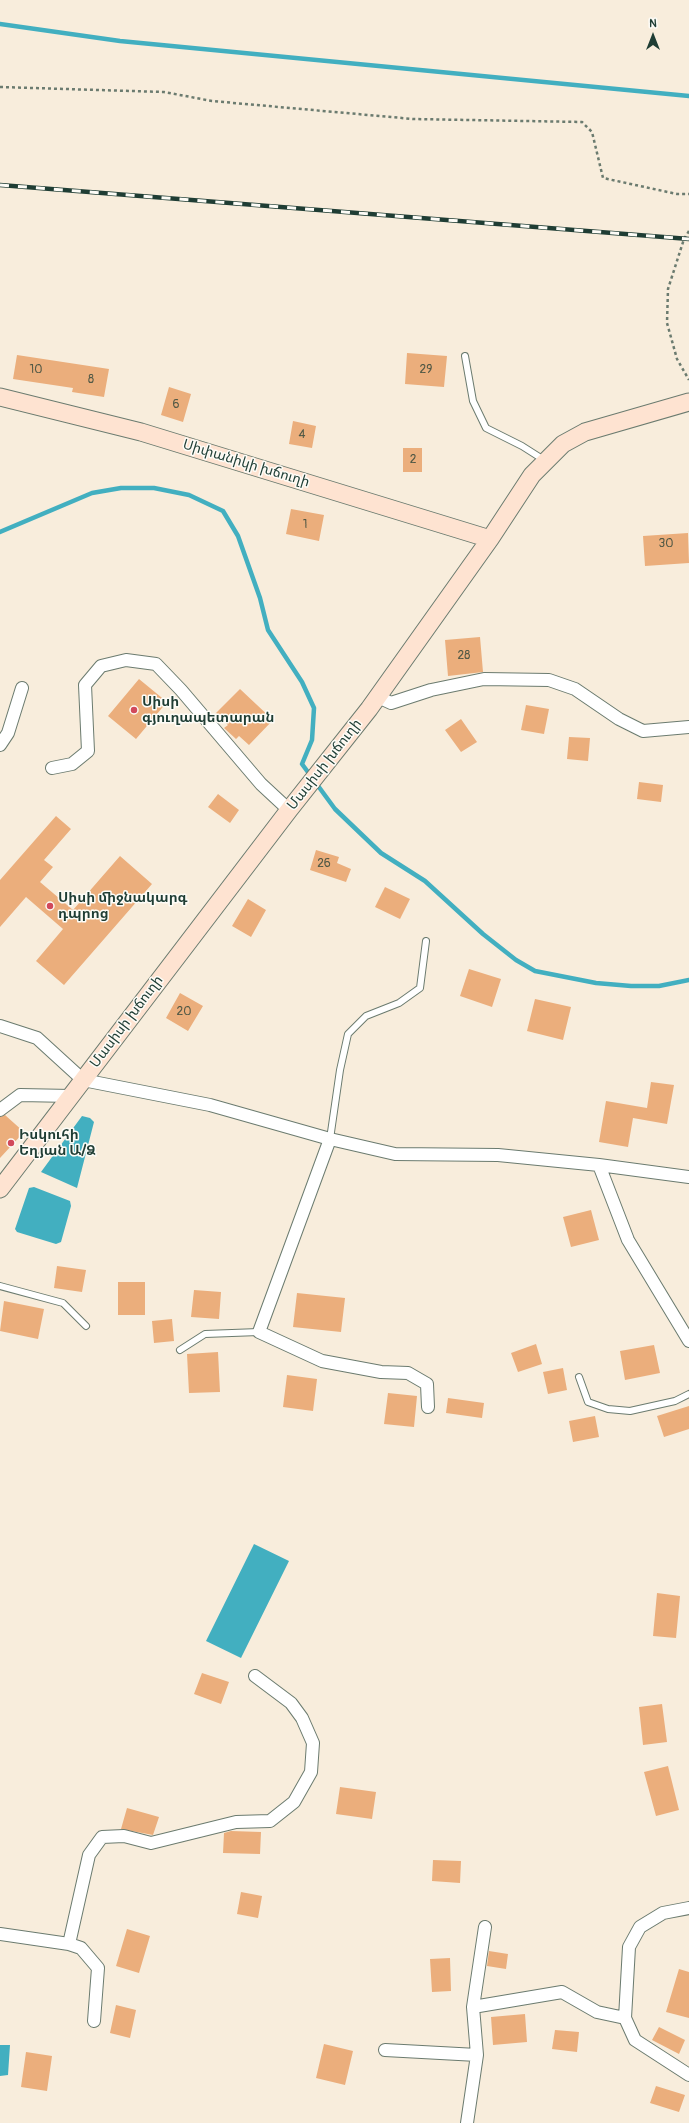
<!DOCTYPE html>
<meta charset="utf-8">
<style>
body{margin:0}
#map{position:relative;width:689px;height:2123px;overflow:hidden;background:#f8eddc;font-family:Pangolin,sans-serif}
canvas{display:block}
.north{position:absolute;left:633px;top:16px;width:40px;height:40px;-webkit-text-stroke:3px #fdfcf7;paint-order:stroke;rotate:0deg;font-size:11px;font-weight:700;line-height:16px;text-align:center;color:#1f3d34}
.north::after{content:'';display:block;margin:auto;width:14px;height:18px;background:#1f3d34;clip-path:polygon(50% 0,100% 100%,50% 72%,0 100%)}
</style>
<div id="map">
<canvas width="689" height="2123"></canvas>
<div class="north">N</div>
</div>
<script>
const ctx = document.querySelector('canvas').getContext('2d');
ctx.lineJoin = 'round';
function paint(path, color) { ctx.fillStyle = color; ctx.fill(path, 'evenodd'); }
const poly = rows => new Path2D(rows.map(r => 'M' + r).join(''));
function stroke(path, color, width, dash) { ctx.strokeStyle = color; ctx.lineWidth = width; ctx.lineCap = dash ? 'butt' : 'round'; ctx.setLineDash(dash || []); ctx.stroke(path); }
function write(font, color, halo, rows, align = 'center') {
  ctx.font = font + ' Pangolin,"Noto Sans Armenian",sans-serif'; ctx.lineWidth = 3; ctx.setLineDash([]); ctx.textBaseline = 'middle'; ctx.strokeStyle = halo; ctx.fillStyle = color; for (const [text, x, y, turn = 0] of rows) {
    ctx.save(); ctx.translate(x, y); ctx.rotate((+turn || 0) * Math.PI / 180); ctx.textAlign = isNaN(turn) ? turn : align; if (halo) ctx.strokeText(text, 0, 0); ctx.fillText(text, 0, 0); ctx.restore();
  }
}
paint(poly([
 [82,1116,90,1118,94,1122,77,1188,41,1172],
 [34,1187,70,1201,71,1206,61,1242,56,1244,17,1232,15,1229,29,1188],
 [254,1544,289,1561,241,1658,206,1641],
 [0,2045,10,2045,8,2075,0,2076]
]), '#42afc0');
stroke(poly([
 [0,24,120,41,689,96],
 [0,532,92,493,121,488,154,488,189,495,223,511,238,536,260,598,268,630,302,682,314,708,312,740,302,764,335,809,381,853,425,881,483,934,516,960,535,971,596,983,631,986,659,986,689,980]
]), '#42afc0', 4.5);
paint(poly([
 [407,353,447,356,444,387,405,384],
 [17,355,109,369,104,397,72,392,73,388,13,379],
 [169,387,191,394,183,422,161,415],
 [293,421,316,426,312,448,289,444],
 [403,448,422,448,422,472,403,472],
 [291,509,324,515,319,541,286,534],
 [688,533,689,563,645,566,643,536],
 [480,637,483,672,448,676,445,640],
 [139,679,167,702,136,739,108,716],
 [240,689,273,720,249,745,239,736,236,739,224,728,228,725,216,713],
 [526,705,549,709,544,734,521,730],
 [461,719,477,742,461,752,445,730],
 [569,737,590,738,588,761,567,759],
 [639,782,663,785,661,802,637,799],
 [218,794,239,810,230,823,208,807],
 [56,816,71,829,44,860,53,867,40,882,73,910,120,856,152,884,64,985,36,961,63,929,26,897,0,927,0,880],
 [316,850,339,857,337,863,351,869,346,882,310,870],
 [385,887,410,899,400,919,375,907],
 [248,899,266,910,251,937,232,926],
 [469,969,501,979,492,1007,460,996],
 [180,993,203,1006,188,1031,166,1018],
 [535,999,571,1007,563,1040,527,1031],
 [651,1082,674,1085,667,1124,633,1118,628,1147,599,1142,606,1101,647,1108],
 [5,1115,24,1132,0,1158,0,1117],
 [591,1210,599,1240,571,1247,563,1217],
 [57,1266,86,1270,82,1292,54,1288],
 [118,1282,145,1282,145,1315,118,1315],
 [194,1290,221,1292,219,1319,191,1317],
 [297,1293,345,1298,341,1332,293,1327],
 [4,1301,44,1309,38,1339,0,1331],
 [172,1319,174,1341,154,1343,152,1321],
 [536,1344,542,1364,518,1372,511,1353],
 [654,1345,660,1373,625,1380,620,1351],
 [218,1352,220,1392,189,1393,187,1354],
 [563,1368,567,1390,548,1394,543,1372],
 [287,1375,317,1379,313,1411,283,1407],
 [388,1393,417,1396,414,1427,384,1424],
 [448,1398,484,1403,482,1418,446,1413],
 [689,1406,689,1429,664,1437,657,1416],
 [595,1416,599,1437,573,1442,569,1421],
 [657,1593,680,1596,676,1638,653,1636],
 [202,1673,229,1682,221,1704,194,1694],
 [662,1704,667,1742,643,1745,639,1707],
 [668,1766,679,1810,656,1816,644,1772],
 [340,1787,376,1792,372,1819,336,1814],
 [127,1808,159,1817,153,1835,121,1829],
 [231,1831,261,1832,260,1854,223,1853,224,1833],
 [433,1860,461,1861,460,1883,432,1881],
 [241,1892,262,1896,258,1918,237,1914],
 [127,1929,150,1936,139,1973,116,1966],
 [489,1951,508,1954,506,1969,487,1966],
 [450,1958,451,1991,432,1992,430,1959],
 [679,1969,689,1972,689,2018,666,2012],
 [116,2005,136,2010,130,2038,110,2033],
 [525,2014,527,2042,493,2045,491,2017],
 [659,2027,685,2040,679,2054,652,2040],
 [555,2030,579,2032,577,2052,552,2049],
 [324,2044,353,2051,345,2085,316,2078],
 [26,2052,52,2056,47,2091,21,2087],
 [656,2086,685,2095,679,2112,650,2103]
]), '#ebae7c');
const lane = poly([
 [465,356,473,401,486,428,522,446,544,460],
 [330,1139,340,1070,348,1034,366,1016,399,1003,420,988,426,941],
 [0,1286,63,1303,86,1326],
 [180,1350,205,1334,259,1332],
 [579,1377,588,1402,608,1409,630,1411,675,1401,689,1394]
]);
const street = poly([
 [378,697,391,703,431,690,484,679,549,680,575,689,619,719,643,731,689,727],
 [0,745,8,733,22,688],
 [52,768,72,764,88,751,85,685,101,666,126,660,156,664,181,690,261,784,289,810],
 [0,1026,37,1038,83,1080,210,1105,330,1139,395,1154,498,1155,599,1165,689,1177],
 [0,1110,20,1095,71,1096],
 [330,1139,259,1332,322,1361,381,1372,408,1373,427,1384,428,1407],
 [599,1165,628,1240,689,1341],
 [689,1908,663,1913,640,1927,629,1947,625,2018,635,2040,689,2075],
 [0,1934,69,1944,81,1948,98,1968,94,2021],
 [69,1944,89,1855,102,1837,124,1836,151,1843,236,1822,270,1821,294,1802,311,1772,313,1743,302,1718,291,1703,255,1676],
 [473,2007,562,1992,597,2012,625,2018],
 [385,2050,477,2055],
 [467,2123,477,2055,473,2007,485,1927]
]);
const secondary = poly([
 [0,397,141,432,490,539],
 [0,1189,289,810,369,709,490,539,532,475,563,444,585,432,689,402]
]);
stroke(lane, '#6b7b6f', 8);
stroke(street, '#6b7b6f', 14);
stroke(secondary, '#6b7b6f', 19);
stroke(poly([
 [0,87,164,92,212,101,413,119,582,122,592,132,603,178,677,194,689,194],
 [689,231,684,239,668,289,667,323,677,359,689,380]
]), '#6b7b6f', 2.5, [3, 3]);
stroke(lane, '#fff', 6);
stroke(street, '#fff', 12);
stroke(secondary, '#fee3d1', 17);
const rail = poly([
 [0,185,689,239]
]);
stroke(rail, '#1f3d34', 4.5);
stroke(rail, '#fdfcf7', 3, [9]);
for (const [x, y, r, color] of [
 [134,710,4,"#d1495b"],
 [50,906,4,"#d1495b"],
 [11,1143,4,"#d1495b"]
]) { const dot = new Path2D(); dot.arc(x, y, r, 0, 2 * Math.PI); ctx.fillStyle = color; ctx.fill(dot); stroke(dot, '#fdfcf7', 1.5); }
write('12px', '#525946', null, [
 ["10",36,370],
 ["29",426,370],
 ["8",91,380],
 ["6",176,405],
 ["4",302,435],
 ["2",413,460],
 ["1",305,525],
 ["30",666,544],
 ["28",464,656],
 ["26",324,864],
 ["20",184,1012]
]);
write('14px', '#1f3d34', '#fdfcf7', [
 ["Սիփանիկի խճուղի",246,464,17],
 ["Մասիսի խճուղի",325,765,-52],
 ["Մասիսի խճուղի",127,1022,-53]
]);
write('bold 14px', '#1f3d34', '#fdfcf7', [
 ["Սիսի",142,702],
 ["գյուղապետարան",142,718],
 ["Սիսի միջնակարգ",58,898],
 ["դպրոց",58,914],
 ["Իսկուհի",19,1135],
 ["Եղյան Ա/Ձ",19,1151]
], 'left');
</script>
